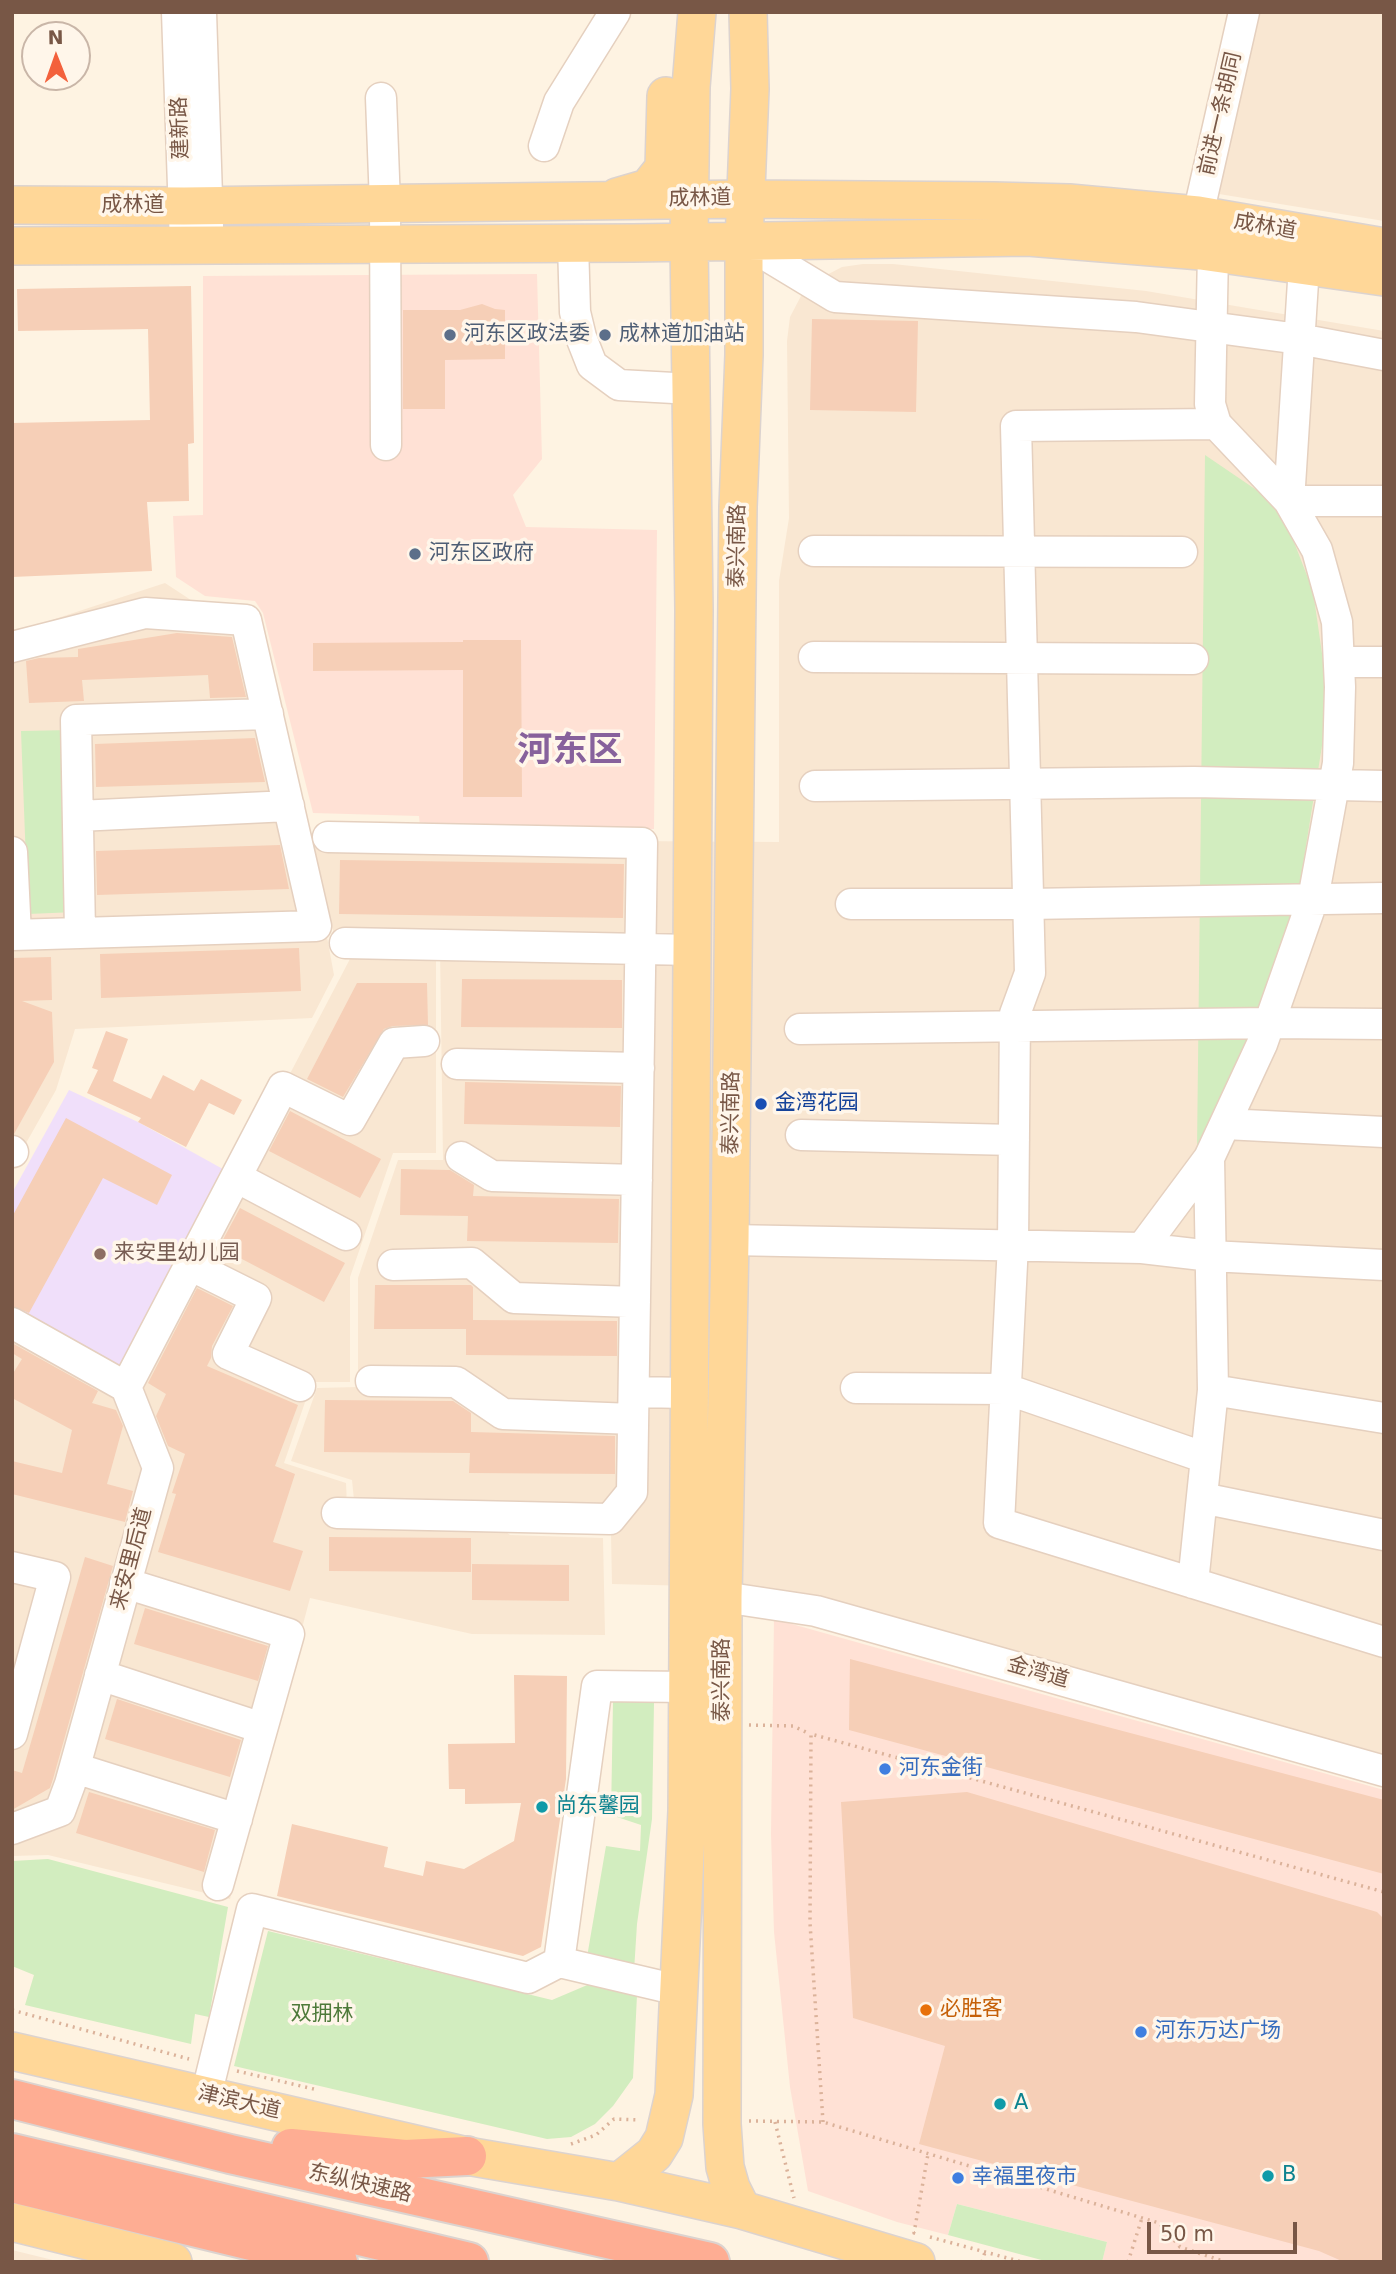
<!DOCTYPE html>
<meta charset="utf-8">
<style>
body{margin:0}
#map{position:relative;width:1396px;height:2274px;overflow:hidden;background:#fef3e2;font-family:"DejaVu Sans",sans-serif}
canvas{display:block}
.frame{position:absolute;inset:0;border:14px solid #785746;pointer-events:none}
.north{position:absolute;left:21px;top:21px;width:70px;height:70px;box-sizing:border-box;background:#fff6ea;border:2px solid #c9b6a8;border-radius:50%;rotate:359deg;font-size:19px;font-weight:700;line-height:28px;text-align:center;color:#785746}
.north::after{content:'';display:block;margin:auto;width:24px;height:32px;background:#f3613c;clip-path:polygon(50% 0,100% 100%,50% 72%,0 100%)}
.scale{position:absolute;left:1147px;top:2222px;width:150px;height:32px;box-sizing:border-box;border:4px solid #785746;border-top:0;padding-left:9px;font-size:21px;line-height:24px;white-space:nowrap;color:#785746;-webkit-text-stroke:5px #fff6ea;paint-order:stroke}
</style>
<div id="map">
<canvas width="1396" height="2274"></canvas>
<div class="frame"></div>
<div class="north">N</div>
<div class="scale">50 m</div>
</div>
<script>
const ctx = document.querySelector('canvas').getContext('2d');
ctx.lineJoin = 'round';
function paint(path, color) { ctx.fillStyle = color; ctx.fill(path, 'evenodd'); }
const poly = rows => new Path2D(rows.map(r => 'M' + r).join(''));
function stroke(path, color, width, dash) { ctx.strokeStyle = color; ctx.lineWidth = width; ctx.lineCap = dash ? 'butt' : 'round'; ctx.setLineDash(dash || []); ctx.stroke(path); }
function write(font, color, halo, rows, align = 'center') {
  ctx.font = font + ' "DejaVu Sans","Noto Sans SC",sans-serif'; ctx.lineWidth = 7; ctx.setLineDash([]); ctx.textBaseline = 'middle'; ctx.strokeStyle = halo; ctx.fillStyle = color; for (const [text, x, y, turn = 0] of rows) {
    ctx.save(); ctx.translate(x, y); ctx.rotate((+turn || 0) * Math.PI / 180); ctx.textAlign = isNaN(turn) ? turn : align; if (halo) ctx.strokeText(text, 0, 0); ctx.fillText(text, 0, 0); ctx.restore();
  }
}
paint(poly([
 [1253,12,1384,12,1384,221,1219,194],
 [863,264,893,264,1146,291,1384,331,1384,1754,774,1588,612,1584,611,1534,354,1500,352,1480,291,1461,317,1388,358,1387,358,1278,398,1160,443,1160,440,948,338,950,310,839,779,842,779,581,789,518,787,341,790,317,801,296,819,279,842,267],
 [165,583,200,606,254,614,327,937,334,975,312,1018,75,1029,56,1090,12,1168,12,633],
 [436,955,436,1153,393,1153,350,1277,350,1382,312,1382,284,1463,346,1483,347,1506,478,1510,510,1535,603,1538,605,1635,472,1634,310,1598,230,1899,48,1855,12,1856,12,1333,122,1395,351,957],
 [12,2250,61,2262,12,2262]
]), '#f9e7d2');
paint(poly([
 [537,274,542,459,513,495,526,527,657,530,654,829,420,827,419,816,313,813,263,613,255,601,205,596,176,577,173,516,203,515,203,276],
 [774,1619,1384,1790,1384,2262,1102,2262,1107,2242,957,2204,948,2235,897,2222,808,2191,790,2087,774,1932,771,1834]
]), '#ffe1d5');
paint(poly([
 [69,1090,138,1122,230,1173,125,1376,12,1315,12,1193]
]), '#f0dffa');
paint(poly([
 [1205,455,1280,506,1313,591,1329,702,1298,896,1230,1091,1197,1148],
 [71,730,76,912,28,914,21,731],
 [613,1701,654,1703,652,1819,637,1924,634,1971,587,1957,606,1846,640,1851,641,1825,611,1815],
 [48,1859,228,1907,209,2017,195,2014,191,2044,25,2005,34,1975,12,1966,12,1861],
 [268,1931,552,2000,592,1983,637,1995,633,2078,613,2106,595,2124,571,2137,547,2139,234,2066],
 [957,2204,1107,2242,1102,2262,1049,2262,948,2235]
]), '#d2edbf');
paint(poly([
 [191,286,194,443,188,444,189,501,147,502,152,571,12,577,12,423,150,420,148,329,18,331,17,289],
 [482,304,495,309,505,310,505,359,445,360,445,409,403,409,403,310,460,310],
 [812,319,918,321,916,412,810,410],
 [177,633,232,637,246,697,210,698,208,675,82,680,84,701,29,703,26,661,39,658,78,657,78,649],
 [463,640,521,640,522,797,463,797,463,670,313,671,313,643,463,642],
 [255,738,265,782,96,787,95,744],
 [280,845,289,889,97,895,96,851],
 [340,860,624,864,623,918,339,914],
 [299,948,301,991,101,998,100,954],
 [51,957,52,1000,22,1001,52,1012,54,1062,14,1134,12,1134,12,958],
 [462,979,622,980,622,1028,461,1027],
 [357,983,427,983,428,1025,393,1026,384,1029,343,1097,307,1079],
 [106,1031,128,1039,113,1081,151,1099,163,1075,194,1091,201,1079,242,1100,234,1115,209,1103,186,1147,138,1122,141,1118,87,1093,98,1070,92,1068],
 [465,1082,621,1086,620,1127,464,1124],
 [290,1111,381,1159,360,1198,269,1151],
 [66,1118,172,1175,157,1205,103,1178,29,1313,12,1306,12,1217],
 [401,1169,450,1170,474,1185,473,1196,619,1199,618,1243,467,1241,468,1216,400,1215],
 [240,1208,345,1263,324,1302,219,1247],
 [375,1285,471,1285,473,1287,473,1320,617,1321,617,1356,466,1355,466,1329,374,1329],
 [197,1288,233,1306,212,1346,211,1358,207,1366,298,1405,275,1466,295,1474,273,1542,303,1551,290,1591,158,1552,176,1494,172,1493,185,1454,168,1446,156,1416,166,1394,148,1383],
 [12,1343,98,1391,92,1403,116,1410,123,1426,107,1484,133,1491,125,1522,12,1494,12,1461,62,1473,72,1430,12,1398,12,1375,22,1359,12,1353],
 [325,1400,453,1401,471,1413,471,1432,615,1436,615,1474,469,1473,470,1453,324,1452],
 [329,1537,471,1538,471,1572,329,1571],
 [85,1557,113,1566,53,1779,50,1788,12,1810,12,1770,22,1773],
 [472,1564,569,1565,569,1601,472,1600],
 [145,1608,268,1646,258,1681,134,1644],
 [850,1659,1384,1800,1384,1874,849,1730],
 [514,1675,567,1676,566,1779,541,1947,523,1956,277,1896,292,1824,388,1847,384,1867,423,1876,426,1861,464,1869,514,1841,521,1803,465,1804,465,1789,449,1789,448,1744,515,1743],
 [117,1699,241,1740,230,1777,105,1739],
 [89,1792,215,1830,204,1872,76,1833],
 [967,1792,1377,1912,1384,1919,1384,2262,1344,2262,1319,2251,919,2144,945,2046,853,2018,841,1802]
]), '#f6cfb7');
const minor = poly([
 [177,12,185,245],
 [201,12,208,227],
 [381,98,385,204,386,445],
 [544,146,559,102,615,12],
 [1198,215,1244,12],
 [744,242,835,297,1136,317,1299,339,1384,355],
 [573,243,575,312,581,337,592,365,619,385,692,389],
 [1304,266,1289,501,1384,501],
 [1216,424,1016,426,1030,973,1015,1014,1013,1244,999,1523,1384,1642],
 [814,551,1182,552],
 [12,647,145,613,246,620,316,926,12,935],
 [814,657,1193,659],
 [1339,662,1384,662],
 [815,786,1194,782,1384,786],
 [78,816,289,806],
 [328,837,642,843,632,1492,610,1519,337,1513],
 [12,852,16,935],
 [851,904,1028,904,1384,898],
 [80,932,76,720,268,714],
 [345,943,693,950],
 [800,1029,1270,1023,1384,1024],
 [457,1064,639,1068],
 [1225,1124,1384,1132],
 [801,1135,1014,1140],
 [12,1151,13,1152],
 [461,1157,492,1176,637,1180],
 [236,1177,346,1235],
 [730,1240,1142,1248,1209,1158,1262,1044,1313,899,1338,763,1340,687,1337,622,1317,550,1289,501,1216,424,1210,404,1213,252],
 [1142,1248,1211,1256,1384,1265],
 [190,1265,256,1298,228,1354,300,1386],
 [393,1265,472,1263,514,1298,635,1302],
 [12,1323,126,1387,158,1468,70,1784,60,1811,12,1829],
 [371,1381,456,1382,503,1414,633,1419],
 [126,1387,283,1087,350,1120,394,1043,424,1041],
 [856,1388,1006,1389,1206,1458],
 [1213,1390,1384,1418],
 [634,1392,688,1393],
 [1202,1498,1384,1535],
 [12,1567,55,1577,12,1734],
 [125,1583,289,1634,218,1885],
 [1193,1583,1213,1390,1209,1158],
 [702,1596,723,1597,816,1611,1384,1771],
 [100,1675,262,1728],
 [75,1768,237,1819],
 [559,1962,678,1990],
 [206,2096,252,1909,528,1978,559,1962,597,1686,688,1687]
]);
const major = poly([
 [617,197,648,188,664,168,666,96],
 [12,205,184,206,746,199,994,201,1069,203,1198,215,1384,247],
 [12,246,633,243,1028,237,1201,251,1384,277],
 [12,2051,467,2156,619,2182,742,2210,916,2262],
 [619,2182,654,2154,664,2138,674,2095,687,1811,694,610,689,241,691,87,697,12],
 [742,2210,731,2188,725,2167,722,2124,723,1597,730,1240,738,507,744,355,744,242,750,89,748,12],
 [12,2222,173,2262]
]);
const highway = poly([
 [12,2099,230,2154,710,2262],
 [291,2148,405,2159,467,2156],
 [12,2153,469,2262],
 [12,2183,338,2262]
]);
stroke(minor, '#e5d0bf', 33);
stroke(major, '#dcd3cf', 40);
stroke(highway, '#dcd3cf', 42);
stroke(poly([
 [749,1725,793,1726,810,1734],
 [12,2010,189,2059],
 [237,2071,318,2090],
 [749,2121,823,2122,1159,2223,1180,2247,1226,2262],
 [775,2122,794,2198],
 [823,2122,810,1923,811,1734,1384,1892],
 [571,2144,596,2135,614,2119,639,2120],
 [915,2233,914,2233,928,2154],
 [930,2237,1022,2262],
 [982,2262,985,2252],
 [1128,2262,1142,2218]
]), '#dbb29a', 3.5, [2, 5]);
stroke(minor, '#fff', 30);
stroke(major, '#ffd798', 37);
stroke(highway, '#fead93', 38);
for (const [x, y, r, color] of [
 [450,335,7,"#5c6f8a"],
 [605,335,7,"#5c6f8a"],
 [415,554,7,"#5c6f8a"],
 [761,1104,7,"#1a4fb4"],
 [100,1254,7,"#8d6e63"],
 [885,1769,7,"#3f7fe0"],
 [542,1807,7,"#0f9aa8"],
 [926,2010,7,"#e8710a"],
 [1141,2032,7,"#3f7fe0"],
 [1000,2104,7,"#0f9aa8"],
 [1268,2176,7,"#0f9aa8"],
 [958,2178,7,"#3f7fe0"]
]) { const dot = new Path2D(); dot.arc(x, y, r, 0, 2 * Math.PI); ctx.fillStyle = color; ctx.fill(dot); stroke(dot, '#fff6ea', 2.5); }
write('21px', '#785746', '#fff6ea', [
 ["前进一条胡同",1221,114,-77],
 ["建新路",181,128,-92],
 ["成林道",700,199,-1],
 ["成林道",133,206],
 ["成林道",1265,227,10],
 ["泰兴南路",738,546,-89],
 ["泰兴南路",732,1113,-89],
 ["来安里后道",132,1559,-75],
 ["金湾道",1038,1673,16],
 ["泰兴南路",723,1680,-90],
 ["津滨大道",239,2103,13],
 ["东纵快速路",360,2184,13]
]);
write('21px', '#4e5e75', '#fff6ea', [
 ["河东区政法委",464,335],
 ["成林道加油站",619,335],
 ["河东区政府",429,554]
], 'left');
write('21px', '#164399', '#fff6ea', [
 ["金湾花园",775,1104]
], 'left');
write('21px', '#785e54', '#fff6ea', [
 ["来安里幼儿园",114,1254]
], 'left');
write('21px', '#366cbe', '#fff6ea', [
 ["河东金街",899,1769],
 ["河东万达广场",1155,2032],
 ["幸福里夜市",972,2178]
], 'left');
write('21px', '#0d838f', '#fff6ea', [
 ["尚东馨园",556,1807],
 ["A",1014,2104],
 ["B",1282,2176]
], 'left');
write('21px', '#c56008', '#fff6ea', [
 ["必胜客",940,2010]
], 'left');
write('21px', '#4e7a3a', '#fff6ea', [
 ["双拥林",322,2015]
]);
write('bold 35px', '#87619c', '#fff6ea', [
 ["河东区",570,752]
]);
</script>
